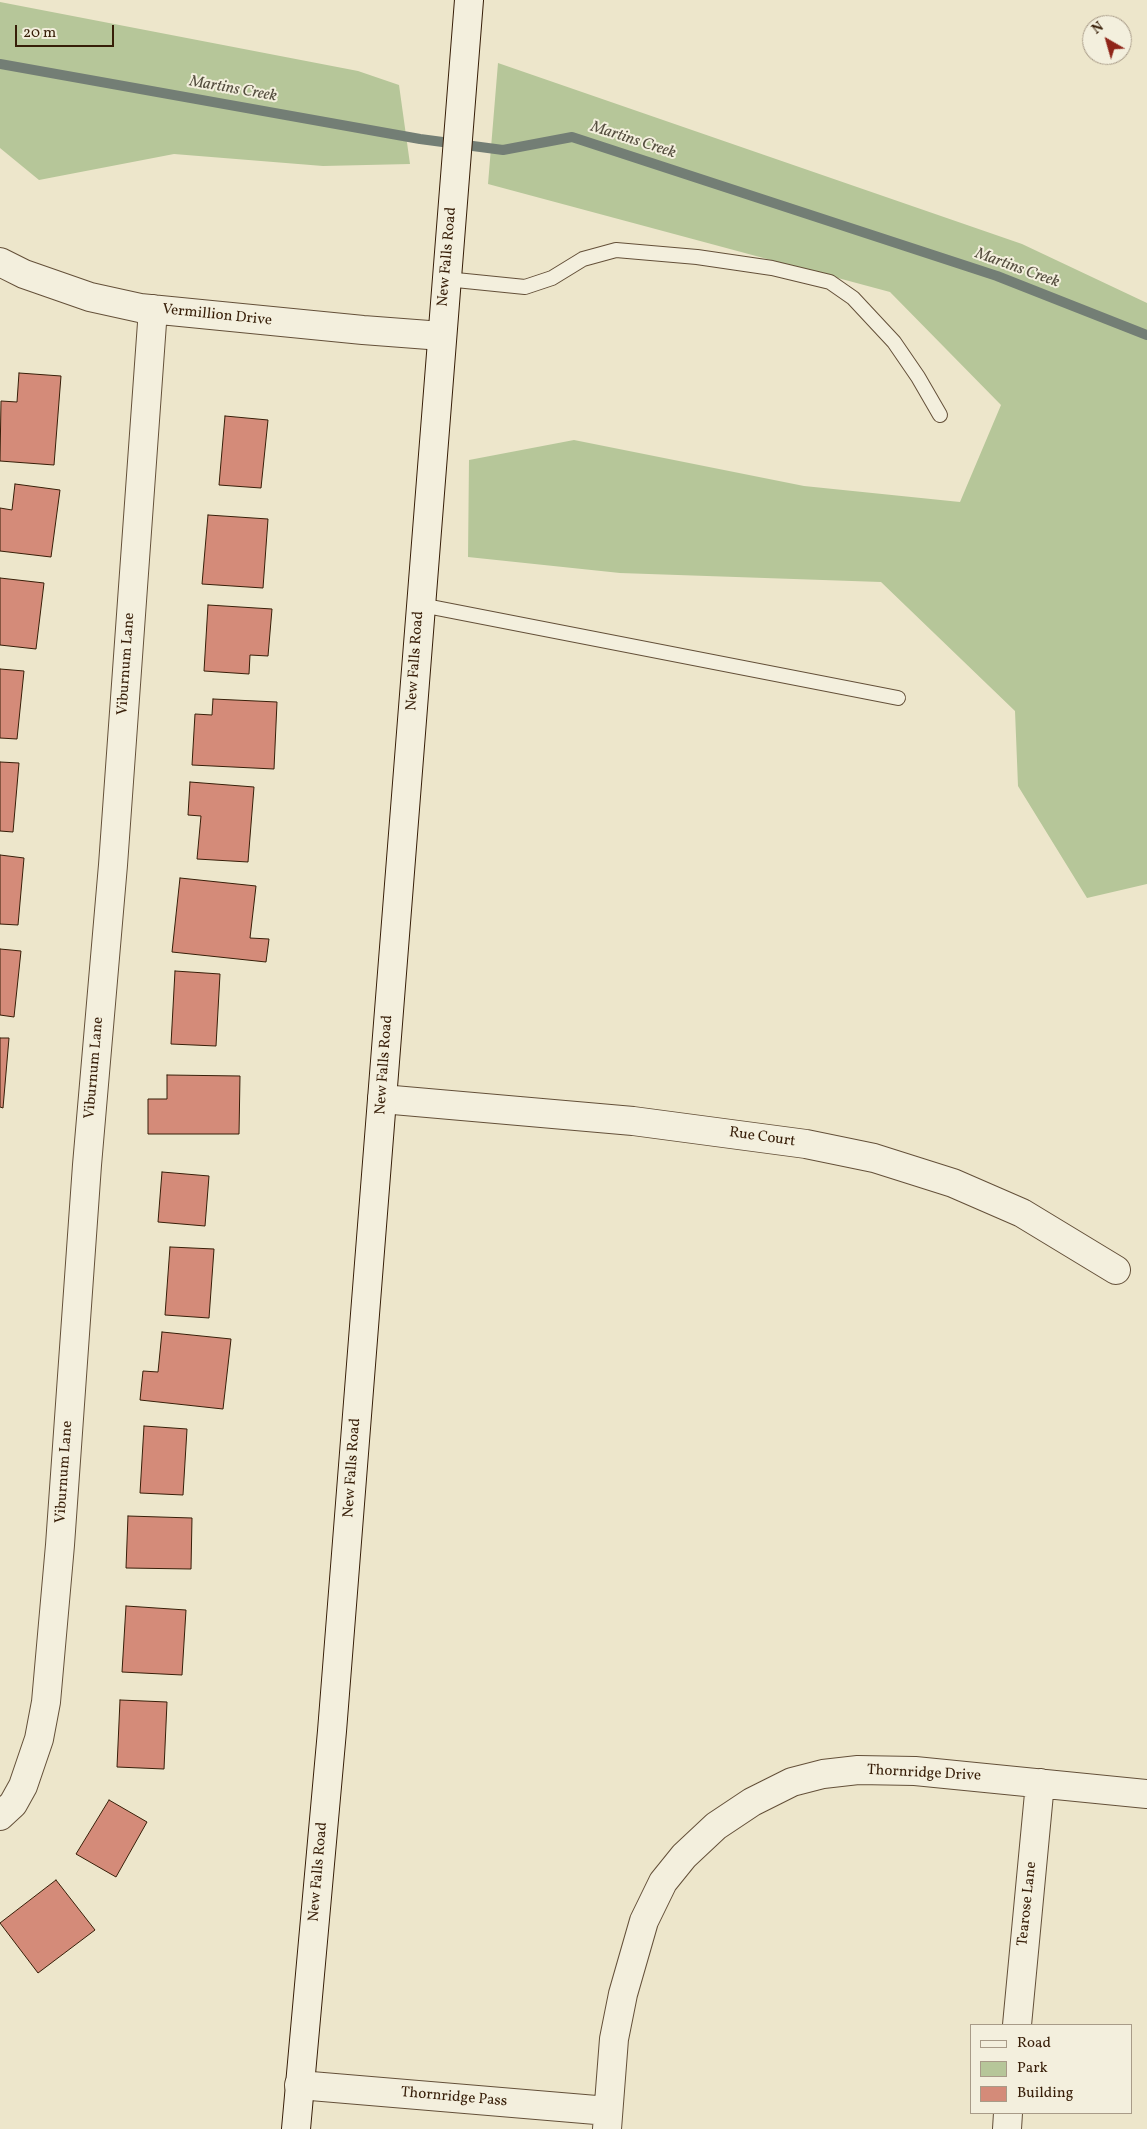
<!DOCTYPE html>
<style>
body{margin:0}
#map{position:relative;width:1147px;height:2129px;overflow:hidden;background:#ede6cb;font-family:Vollkorn,serif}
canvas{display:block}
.legend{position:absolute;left:970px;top:2024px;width:162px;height:90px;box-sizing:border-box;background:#f3efdd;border:1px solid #a89b88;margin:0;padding:6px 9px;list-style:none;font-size:15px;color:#371e08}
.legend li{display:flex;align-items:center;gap:10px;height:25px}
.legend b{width:25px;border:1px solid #a89b88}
.north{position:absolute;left:1082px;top:15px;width:50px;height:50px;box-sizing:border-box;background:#f3efdd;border:1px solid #a89b88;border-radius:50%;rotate:322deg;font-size:14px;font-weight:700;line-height:20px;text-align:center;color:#371e08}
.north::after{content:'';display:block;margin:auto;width:18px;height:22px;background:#8f2418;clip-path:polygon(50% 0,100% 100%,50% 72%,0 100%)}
.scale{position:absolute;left:15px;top:25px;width:99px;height:22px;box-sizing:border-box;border:2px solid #371e08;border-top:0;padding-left:6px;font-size:15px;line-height:18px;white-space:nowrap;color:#371e08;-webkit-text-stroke:4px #f3efdd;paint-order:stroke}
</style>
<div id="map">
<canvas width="1147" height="2129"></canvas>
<ul class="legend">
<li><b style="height:6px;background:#f3efdd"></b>Road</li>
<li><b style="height:14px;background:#b6c699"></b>Park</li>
<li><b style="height:14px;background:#d48b79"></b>Building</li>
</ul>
<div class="north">N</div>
<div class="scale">20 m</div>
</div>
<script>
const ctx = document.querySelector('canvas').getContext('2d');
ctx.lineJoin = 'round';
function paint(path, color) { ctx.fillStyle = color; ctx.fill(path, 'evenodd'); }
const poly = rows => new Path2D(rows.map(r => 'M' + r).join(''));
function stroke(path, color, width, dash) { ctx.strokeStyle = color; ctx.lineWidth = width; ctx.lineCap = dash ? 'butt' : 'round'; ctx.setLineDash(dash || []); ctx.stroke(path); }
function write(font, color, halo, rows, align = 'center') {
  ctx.font = font + ' Vollkorn,serif'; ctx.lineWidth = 4; ctx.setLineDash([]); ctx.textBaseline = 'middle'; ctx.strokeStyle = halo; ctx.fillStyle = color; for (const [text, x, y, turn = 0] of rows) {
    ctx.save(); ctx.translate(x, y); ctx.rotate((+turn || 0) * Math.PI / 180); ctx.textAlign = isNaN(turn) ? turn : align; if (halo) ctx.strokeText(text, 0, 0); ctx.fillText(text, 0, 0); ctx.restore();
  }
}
paint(poly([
 [0,2,358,71,399,85,410,164,323,166,174,154,39,180,0,148],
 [498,63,1022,244,1147,303,1147,884,1087,898,1018,786,1015,711,881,582,620,573,468,557,469,460,574,440,804,486,960,502,1001,405,890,292,488,184]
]), '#b6c699');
stroke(poly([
 [0,64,420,139,503,150,572,137,997,276,1147,335]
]), '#737e75', 10);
const building = poly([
 [19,373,61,376,54,465,0,461,1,401,17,402,19,373],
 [225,416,268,420,261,488,219,485,225,416],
 [15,484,60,490,51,557,0,551,0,508,12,510,15,484],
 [208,515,268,519,263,588,202,584,208,515],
 [0,578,44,583,36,649,0,645,0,578],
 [208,605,272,609,268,656,250,655,249,674,204,671,208,605],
 [0,669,24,671,17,739,0,738,0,669],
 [213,699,277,702,274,769,192,765,195,714,212,715,213,699],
 [0,762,19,763,13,832,0,831,0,762],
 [190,782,254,787,248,862,197,859,201,816,188,815,190,782],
 [0,855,24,858,18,925,0,924,0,855],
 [180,878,256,886,250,938,269,939,266,962,172,952,180,878],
 [0,949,21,951,14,1017,0,1015,0,949],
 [175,971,220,974,216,1046,171,1044,175,971],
 [0,1038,9,1038,3,1108,0,1107,0,1038],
 [167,1075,240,1076,239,1134,148,1134,148,1099,167,1099,167,1075],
 [162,1172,209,1176,205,1226,158,1222,162,1172],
 [170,1247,214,1249,209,1318,165,1315,170,1247],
 [162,1332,231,1339,223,1409,140,1400,143,1371,158,1372,162,1332],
 [144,1426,187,1429,183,1495,140,1493,144,1426],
 [128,1516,192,1518,191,1569,126,1568,128,1516],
 [126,1606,186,1610,182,1675,122,1672,126,1606],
 [120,1700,167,1702,164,1769,117,1767,120,1700],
 [109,1800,147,1822,116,1877,76,1854,109,1800],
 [56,1880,95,1930,38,1973,0,1923,56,1880]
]);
paint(building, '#d48b79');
stroke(building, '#371e08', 1);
const service = poly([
 [446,279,525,287,552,278,583,259,616,250,697,257,772,268,830,282,853,298,894,342,918,377,940,415],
 [421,605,898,698]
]);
const minor = poly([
 [0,262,24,274,90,297,140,308,363,330,442,336],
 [382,1099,633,1121,806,1144,874,1158,953,1183,1022,1213,1116,1270],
 [0,1816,13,1804,23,1786,39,1739,46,1702,60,1545,87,1165,113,865,153,309],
 [1017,2025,1040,1783],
 [299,2085,608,2111],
 [607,2129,614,2039,623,1994,644,1921,663,1882,684,1856,716,1826,752,1802,792,1782,823,1774,858,1770,915,1771,1147,1794],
 [1007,2129,1008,2113]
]);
const secondary = poly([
 [296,2129,332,1731,469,0]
]);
stroke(service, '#645039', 16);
stroke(minor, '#645039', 30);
stroke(secondary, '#371e08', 30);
stroke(service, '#f3efdd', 14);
stroke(minor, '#f3efdd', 28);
stroke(secondary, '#f3efdd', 28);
write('15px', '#371e08', '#f3efdd', [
 ["New Falls Road",448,257,-85],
 ["Vermillion Drive",217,316,6],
 ["New Falls Road",416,661,-86],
 ["Viburnum Lane",127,664,-86],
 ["New Falls Road",385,1065,-86],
 ["Viburnum Lane",95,1068,-85],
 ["Rue Court",762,1138,8],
 ["New Falls Road",353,1468,-86],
 ["Viburnum Lane",65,1472,-86],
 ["Thornridge Drive",924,1774,3],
 ["New Falls Road",319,1872,-85],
 ["Tearose Lane",1028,1904,-84],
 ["Thornridge Pass",454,2098,5]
]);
write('italic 16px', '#554e3f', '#f3efdd', [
 ["Martins Creek",233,90,10],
 ["Martins Creek",633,141,18],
 ["Martins Creek",1017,269,20]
]);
</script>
